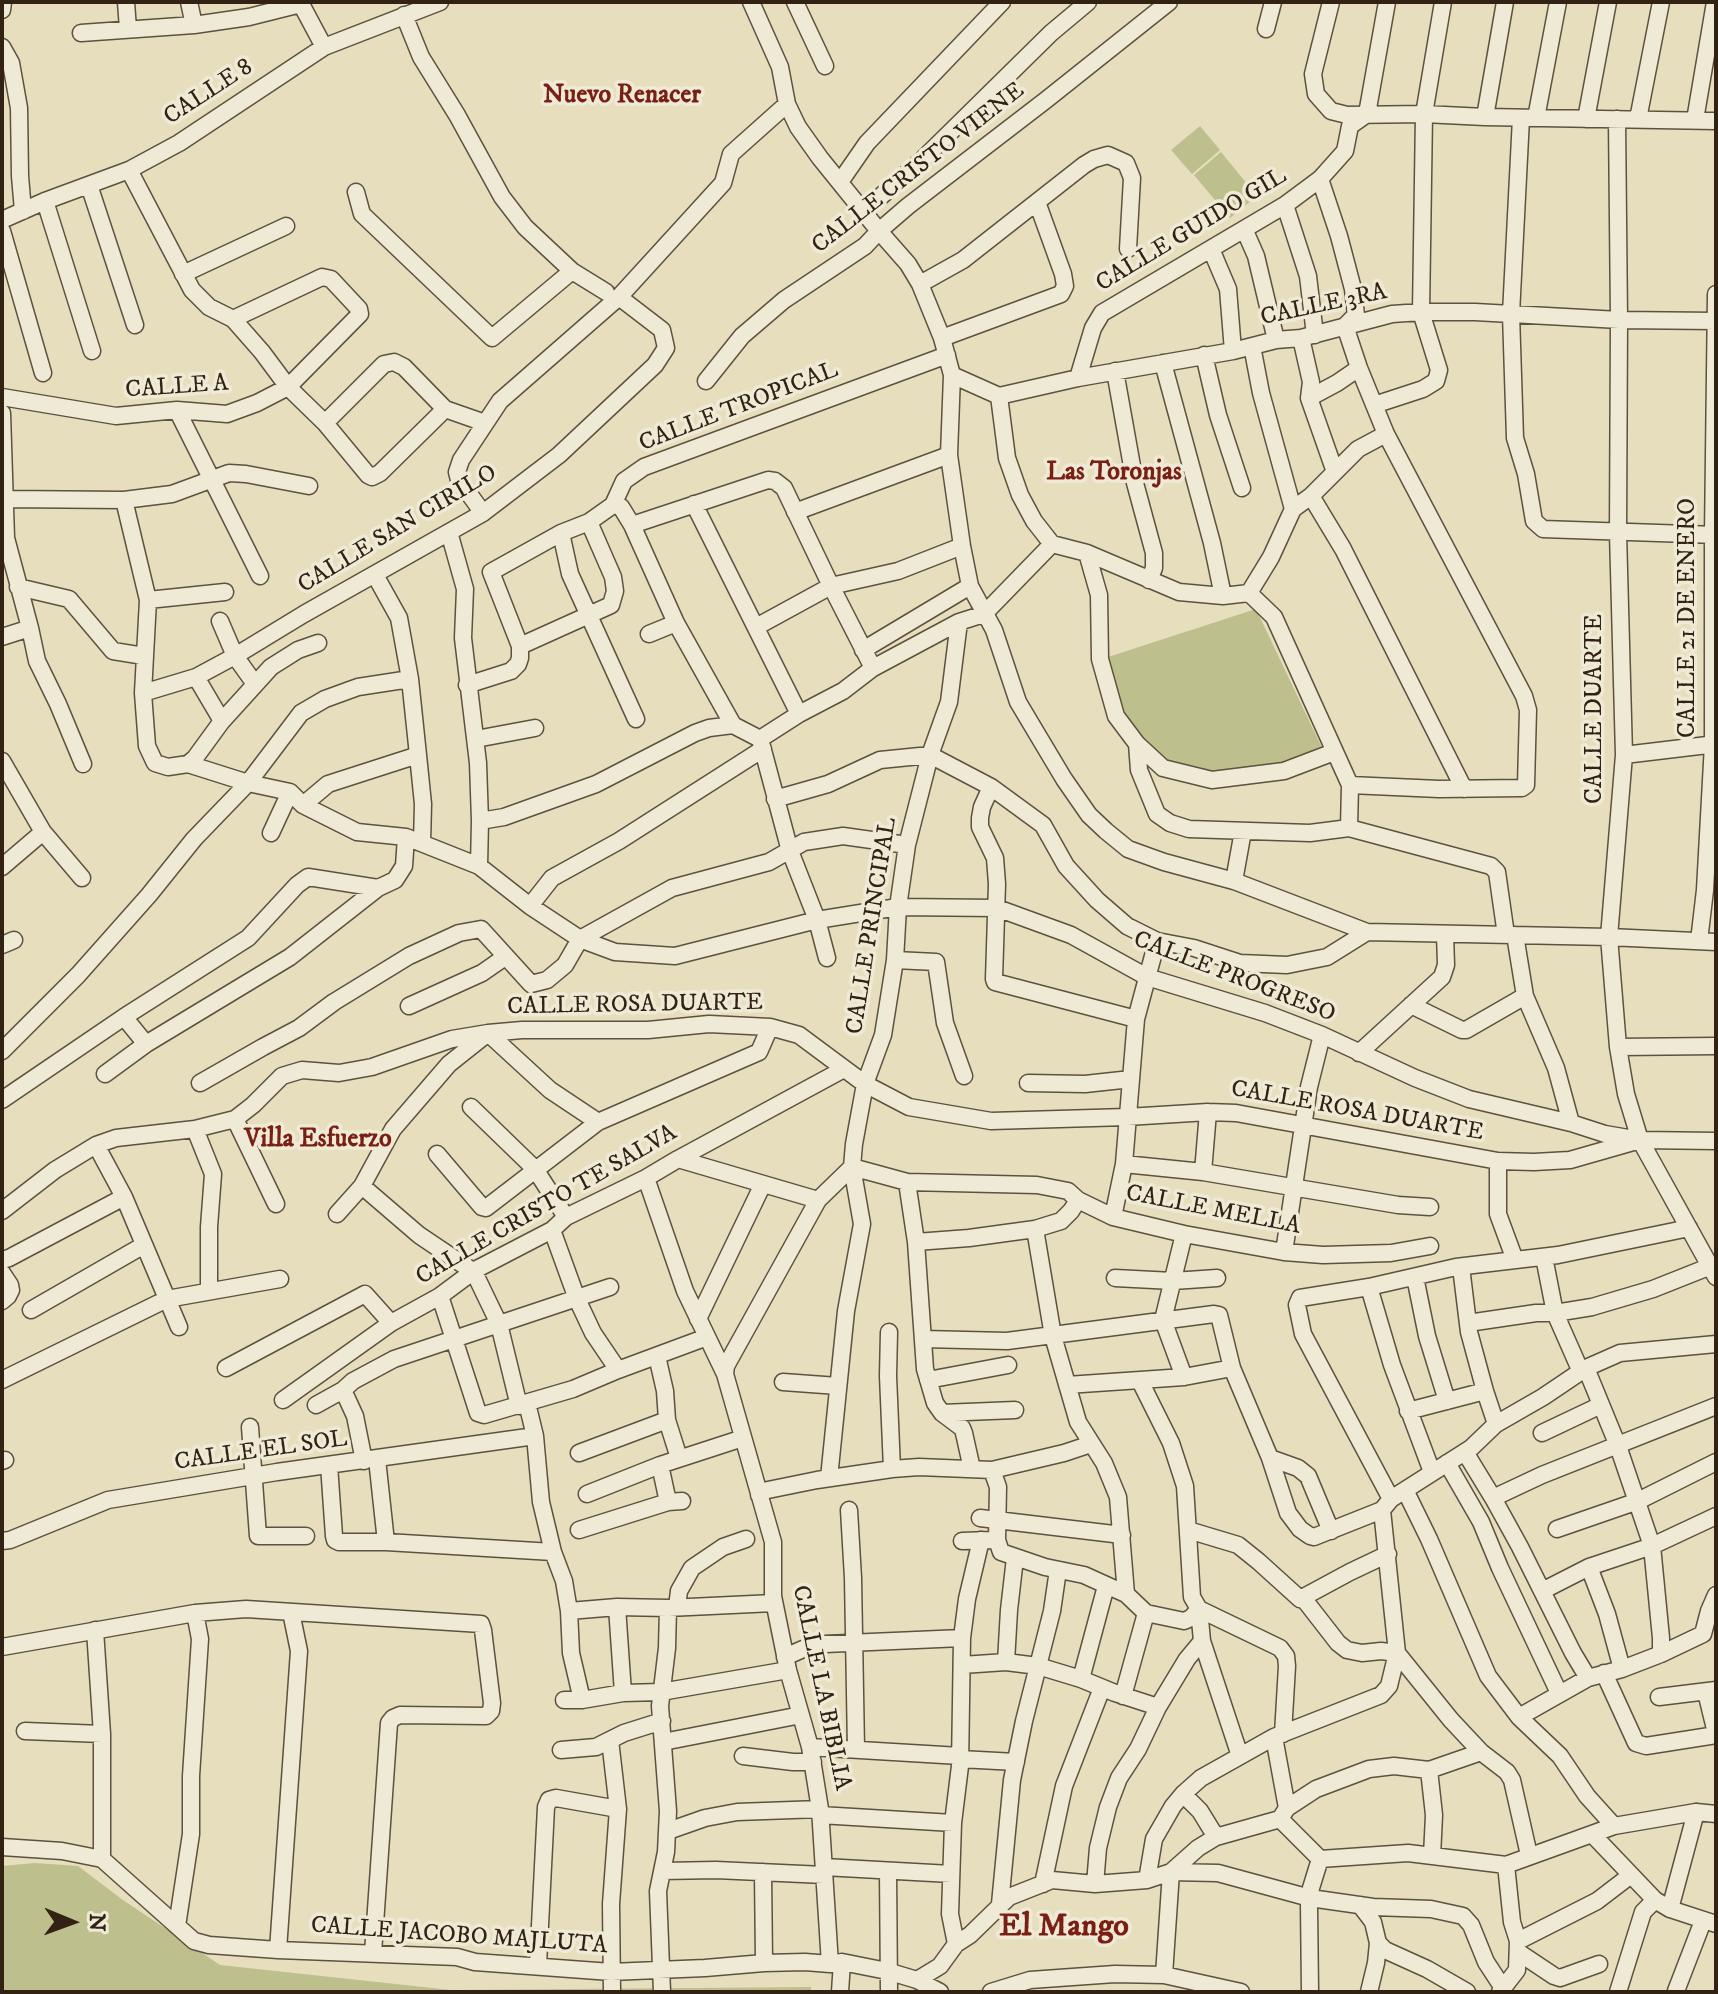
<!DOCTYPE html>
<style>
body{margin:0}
#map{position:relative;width:1718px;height:1994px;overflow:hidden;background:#e7debe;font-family:"IM FELL DW Pica",serif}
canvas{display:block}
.frame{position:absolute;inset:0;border:4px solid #312214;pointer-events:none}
.north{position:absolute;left:32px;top:1882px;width:80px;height:80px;-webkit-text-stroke:6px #efead5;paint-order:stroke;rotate:91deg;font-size:22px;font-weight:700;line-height:32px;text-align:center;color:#312214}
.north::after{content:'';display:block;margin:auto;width:28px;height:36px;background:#312214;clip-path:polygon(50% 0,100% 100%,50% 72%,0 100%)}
</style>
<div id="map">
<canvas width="1718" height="1994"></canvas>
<div class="frame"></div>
<div class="north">N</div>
</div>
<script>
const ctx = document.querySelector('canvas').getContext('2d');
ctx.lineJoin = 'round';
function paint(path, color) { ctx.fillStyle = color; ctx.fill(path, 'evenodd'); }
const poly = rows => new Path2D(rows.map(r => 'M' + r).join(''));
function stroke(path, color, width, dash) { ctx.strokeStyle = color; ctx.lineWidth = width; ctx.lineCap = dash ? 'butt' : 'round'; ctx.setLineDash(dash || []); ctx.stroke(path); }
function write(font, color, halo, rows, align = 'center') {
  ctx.font = font + ' "IM FELL DW Pica",serif'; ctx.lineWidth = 7; ctx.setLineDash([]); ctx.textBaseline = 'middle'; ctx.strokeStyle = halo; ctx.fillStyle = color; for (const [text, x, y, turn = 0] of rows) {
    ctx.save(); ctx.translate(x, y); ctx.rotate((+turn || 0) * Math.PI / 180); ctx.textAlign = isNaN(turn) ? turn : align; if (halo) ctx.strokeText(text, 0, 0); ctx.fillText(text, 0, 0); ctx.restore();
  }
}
paint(poly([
 [1200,126,1220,150,1192,174,1171,150],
 [1221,152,1257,196,1230,218,1194,175],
 [1256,609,1324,752,1280,765,1215,775,1166,762,1123,722,1105,658],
 [35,1863,78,1866,123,1900,220,1965,451,1990,811,1987,811,1992,2,1992,2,1866]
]), '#bdbf8c');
const minor = poly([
 [126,2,128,29],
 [189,2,194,25],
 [300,2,324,47],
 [751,2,780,67,787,104,798,127,820,158,879,231,908,264,920,284,942,338,952,375,949,455,962,546,970,586,994,630,1018,702,1064,779,1089,815,1106,831,1128,849,1164,862,1234,881,1367,932,1609,937,1716,942],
 [795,2,825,66],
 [1331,2,1313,74,1316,94,1331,111,1347,115,1424,114,1485,117,1716,121],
 [2,10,3,2],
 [1266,29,1273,2],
 [81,33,194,25,249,17,301,4],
 [2,47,11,63,19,108,20,176,23,211],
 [1485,117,1505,2],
 [1521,118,1511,314,1515,438,1526,474,1534,521,1543,529,1716,535],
 [1536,118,1558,2],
 [1586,119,1608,2],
 [1617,119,1619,320,1618,533,1624,755,1609,937,1618,1047,1626,1094,1640,1140,1716,1277],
 [1638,119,1661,2],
 [1695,120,1715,2],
 [129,170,192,290,209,307,233,319,262,352,288,387,325,423,368,475,372,477,380,473,445,409],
 [1320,179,1339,236,1353,289,1356,315,1345,326,1359,368,1386,434,1524,696,1528,710,1526,785,1522,788,1439,789,1350,785],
 [840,182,867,143,1002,2],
 [89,185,135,325],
 [356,192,362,214,492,338,572,271,525,227,502,197,457,115,421,57,404,15],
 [45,201,92,351],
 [1285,205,1308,276,1315,335],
 [863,212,921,161,1051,33,1088,2],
 [2,220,45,201,129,170,179,143,324,47,440,2],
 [2,231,43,373],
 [1245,231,1256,256,1276,340],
 [1211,249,1228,289,1233,351],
 [572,271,606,292],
 [183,274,286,226],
 [920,284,963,260,1084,165,1094,159,1108,155,1126,163,1132,178,1128,249],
 [942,338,1061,294,1065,286,1063,274,1037,202],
 [1301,338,1311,382,1309,398,1335,472],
 [1252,346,1261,393,1293,509],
 [1204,355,1218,415,1242,488],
 [1163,363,1212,543,1223,596],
 [1115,371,1135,483,1154,553,1154,568,1149,580],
 [952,375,999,396,1078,378,1233,351,1276,340,1301,338,1392,314,1421,312,1475,312,1619,320,1716,321],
 [1078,378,1093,328,1102,313,1285,205,1320,179,1345,151,1350,126,1367,114,1387,2],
 [706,381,742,336,784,300,865,246,879,231,908,206,1046,100,1169,2],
 [999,396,1007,458,1020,495,1034,521,1052,544,1087,553,1179,592,1223,596,1249,593,1271,557,1293,509,1311,496,1358,449,1386,434],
 [2,397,116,416,177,410,227,414,257,403,288,387,360,314,359,309,331,279,322,277,233,319],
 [1309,398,1337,383,1359,368],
 [1374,405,1423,389,1436,381,1439,370,1421,312,1424,114,1443,2],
 [177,410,260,576],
 [2,413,6,538,30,628,37,661,58,704,83,764],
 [325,423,384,364,394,362,404,367,445,409,485,423],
 [1311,496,1343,549,1464,789],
 [5,499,124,500,172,494,229,473,246,474,309,486],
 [124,500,148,600,143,693,147,746,155,763,168,767,188,764,248,783,290,792,303,805,357,832,406,837,479,866,530,906,580,939,615,952,675,956,817,920,898,907,997,908,1071,935,1147,977,1265,1013,1322,1035,1415,1078,1469,1099,1571,1123,1605,1134,1640,1140],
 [694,504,799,714],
 [613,505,621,507,632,525,676,623,733,725,760,739,790,851,817,920,827,958],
 [795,512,949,455],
 [483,513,459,480,457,472,461,460,500,401,619,297,723,183,731,154,787,104],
 [632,525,768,480,775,481,784,488,831,586,873,668],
 [449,532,465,589,463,638,478,763,480,821,479,866],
 [561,533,570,574,636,719],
 [1087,553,1099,595,1100,659,1116,716,1137,744,1163,768,1212,780,1284,771,1334,752],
 [375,575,399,618,410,679,418,755,423,804,422,843],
 [18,587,69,599,113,651,144,656],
 [1249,593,1274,617,1350,785,1349,828],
 [148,600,225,592],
 [220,621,235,656,255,684],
 [756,627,831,586,898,571,962,546],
 [649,634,676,623],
 [2,637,30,628],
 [520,646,611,605,615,591,613,577,589,522],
 [863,650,970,586],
 [196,677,222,721],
 [467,685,511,671,518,664,520,658,520,646,491,572,561,533,589,522,613,505,624,481,644,467,947,355],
 [143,693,196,677,235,656,304,614,483,513,559,455,655,365,666,348,662,330,619,297],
 [476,739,535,728],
 [760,739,799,714,843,691,873,668,959,622,984,614,1052,544],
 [1137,744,1139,770,1157,814,1170,823,1189,829,1310,833,1349,828,1491,866,1497,872,1506,935],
 [1624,755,1716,744],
 [2,761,43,832,82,878],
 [188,764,195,758,222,721,271,667,298,650,318,643],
 [991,787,982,807,980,818,980,827,995,858,997,884,994,979,995,982,1136,1019],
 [775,799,828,784,880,760,930,755,991,787,1043,825,1066,866,1097,900,1127,926,1157,941,1194,948,1240,963,1287,965,1327,957,1367,932],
 [303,805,328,784,418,755],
 [480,821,504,817,596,784,695,733,709,728,733,725],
 [271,833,290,792],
 [2,867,43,832],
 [1234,881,1243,831],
 [530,906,552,878,619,841,763,749],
 [1515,935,1525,996,1556,1068,1571,1123],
 [1699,941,1705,890,1713,744,1713,535,1716,294],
 [2,945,14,940],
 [895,960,936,962,945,1023,964,1076],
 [1411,1005,1462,1030,1466,1030,1525,996],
 [409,1006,482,973,505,957],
 [124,1017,146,1044,290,957,378,888,395,880,404,866,406,837],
 [1618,1047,1716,1046],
 [2,1051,78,975,149,895,194,839,248,783,301,713,325,699,358,687,410,679],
 [1359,1053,1442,977,1446,965,1445,934],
 [105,1074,146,1044],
 [200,1083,263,1047,299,1028,334,1002,409,956,459,933,481,929,531,984,547,980,565,965,580,939,672,888,769,862,804,842,843,836,907,845],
 [1028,1083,1085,1084,1131,1079],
 [2,1100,124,1017,248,938,297,885,308,877,378,888],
 [471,1107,535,1169,566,1217],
 [235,1119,276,1204],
 [195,1129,213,1174,209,1227,209,1290],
 [96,1145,124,1197,179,1327],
 [437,1154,482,1207,486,1208,598,1122,759,1052,770,1027],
 [678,1159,818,1200],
 [1498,1161,1498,1214,1515,1260],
 [1124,1164,1203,1172,1398,1205,1430,1207],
 [852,1167,907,1182,1037,1185,1068,1191,1078,1200,1113,1217,1184,1234,1284,1252,1323,1255,1391,1253,1430,1246],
 [1203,1172,1208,1112],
 [646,1178,685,1291,725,1374,773,1542,773,1596,788,1670,810,1747,820,1809,830,1964],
 [907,1182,916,1242,925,1369,935,1403,942,1413,962,1428,964,1433,972,1469],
 [362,1186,419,1235,474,1272,499,1324,519,1406],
 [2,1211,55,1170,96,1145,116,1138,195,1129,235,1119,253,1105,282,1076,302,1070,339,1073,372,1067,452,1039,488,1033,522,1030,648,1030,709,1024,770,1027,799,1035,865,1084,909,1107,991,1121,1127,1117,1208,1112,1236,1113,1498,1161,1534,1162,1570,1160,1640,1140,1716,1141],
 [337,1214,362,1186,393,1129,449,1064,488,1033,550,1090,598,1122],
 [1113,1217,1124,1164,1136,1019,1157,941],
 [1035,1229,1053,1336,1078,1422,1104,1463,1118,1497,1126,1594],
 [552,1230,577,1299,593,1333,618,1370],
 [1184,1234,1163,1320,1184,1377],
 [916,1242,969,1238,1035,1229,1061,1221,1071,1211,1078,1200],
 [1284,1252,1309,1087,1322,1035],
 [1544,1257,1555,1313,1581,1372],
 [2,1260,9,1258,124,1197],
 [1461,1267,1469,1332,1485,1391,1496,1424],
 [2,1273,10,1285,11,1290,8,1296,2,1301],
 [1415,1277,1427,1336,1447,1401],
 [1115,1278,1173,1281,1217,1278],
 [1369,1287,1392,1365,1432,1472],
 [440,1296,478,1413,484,1415,573,1389,618,1370,707,1337],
 [31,1310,144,1245],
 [698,1319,763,1184],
 [1468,1323,1536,1313,1555,1313,1592,1307,1653,1289,1711,1266],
 [889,1332,888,1376,892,1469],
 [923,1339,1007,1341,1214,1314,1219,1315,1232,1368,1270,1458,1288,1513,1300,1529,1310,1536,1314,1537,1382,1510,1391,1499,1471,1448,1496,1424,1543,1397,1586,1368,1620,1353,1716,1344],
 [657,1356,665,1391,667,1420,679,1458],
 [226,1368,365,1294,391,1323],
 [1586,1368,1618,1446,1652,1546,1661,1638,1661,1654],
 [725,1374,726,1366,818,1200,852,1167],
 [2,1380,167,1299,280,1279],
 [928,1380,1008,1365],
 [1140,1381,1171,1443,1185,1486,1192,1597,1199,1609,1202,1641,1240,1756],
 [783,1382,838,1386],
 [1067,1385,1184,1377,1232,1368],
 [343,1390,355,1416,364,1461],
 [283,1400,391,1323,440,1296,475,1270,552,1230,566,1217,646,1178,678,1159,844,1069],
 [527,1403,535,1436,541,1502,553,1552,564,1581,569,1611,571,1653,582,1700],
 [316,1405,343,1390,353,1381,394,1359,610,1287],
 [1408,1411,1485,1391],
 [942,1413,1015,1410],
 [250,1427,258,1536,306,1536],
 [1542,1433,1601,1405],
 [1465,1452,1493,1498,1520,1547,1573,1653,1588,1678],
 [579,1453,667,1420],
 [1270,1458,1298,1468,1308,1476,1331,1531],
 [377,1459,386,1542],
 [2,1461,5,1460],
 [1447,1463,1481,1522,1500,1568,1559,1693],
 [329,1465,334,1536,335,1540,339,1542,386,1542,553,1552],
 [660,1465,668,1502],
 [992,1470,998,1487,997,1540,1001,1552,1045,1567,1084,1575,1126,1594,1146,1613,1184,1621,1191,1618,1199,1609,1280,1648,1286,1656,1287,1666,1283,1734],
 [829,1478,846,1311,862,1224,852,1167,854,1144,865,1084,883,1035,895,960,898,907,907,845,930,755,949,702,959,622],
 [1405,1490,1429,1539,1488,1676,1519,1717,1560,1756,1587,1796,1614,1826],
 [587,1494,660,1465,743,1438],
 [759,1495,763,1491,817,1480,892,1469,919,1467,992,1470,1064,1453,1091,1444],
 [1493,1498,1542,1475,1716,1406],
 [1391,1499,1303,1334,1297,1305,1300,1298,1369,1287,1456,1267,1558,1255,1689,1228],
 [849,1510,853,1578,856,1749],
 [980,1518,1122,1535],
 [1557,1529,1638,1501,1716,1462],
 [579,1530,668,1502,682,1501],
 [1188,1530,1238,1545,1258,1561,1300,1599,1350,1572,1388,1554],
 [2,1541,10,1540,108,1500,277,1472,535,1436],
 [962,1541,991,1540],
 [1589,1567,1607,1614,1622,1669],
 [1542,1591,1589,1567,1652,1546,1716,1516],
 [1303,1598,1338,1643,1347,1650,1362,1653,1381,1651,1397,1653,1451,1720,1481,1752,1507,1772,1512,1780,1529,1855],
 [617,1607,623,1693],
 [677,1607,679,1591,692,1568,723,1547,746,1539],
 [569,1611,617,1607,668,1608,774,1603],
 [95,1630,102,1734,102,1859],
 [2,1647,195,1613,246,1609,481,1624,483,1630,492,1703,491,1711,486,1716,400,1715,393,1718,389,1723,373,1953],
 [785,1657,803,1649,825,1644,962,1638],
 [1006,1662,1009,1610,1015,1558],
 [962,1665,1006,1662,1038,1666,1081,1679,1115,1693,1158,1707],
 [1604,1673,1636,1743,1646,1746,1716,1735],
 [1081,1679,1106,1586],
 [1706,1692,1716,1733],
 [1123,1696,1146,1613],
 [1659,1697,1716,1690],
 [564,1700,582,1700,623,1693,661,1692,788,1670],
 [1519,1717,1588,1678,1622,1669,1661,1654,1703,1634,1709,1611,1716,1595],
 [25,1731,102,1734],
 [1274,1737,1287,1808],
 [610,1740,618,1809,611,1904,612,1992],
 [663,1742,801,1715],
 [810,1747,960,1756],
 [561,1750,596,1747,624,1733,662,1721],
 [743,1756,793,1762,813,1762],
 [960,1759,1016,1762],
 [1429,1770,1434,1815,1432,1856],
 [1183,1794,1200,1811,1216,1837],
 [820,1815,953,1823],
 [1280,1819,1320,1859,1408,1853,1506,1865,1614,1826,1696,1812,1716,1814],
 [668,1831,705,1818,737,1812,820,1809],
 [1592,1834,1655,1900,1670,1909,1716,1924],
 [2,1847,62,1851,102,1859,194,1941,209,1945,278,1950,457,1957,475,1962,611,1972,705,1968,764,1963,805,1962,830,1964,842,1962,887,1971,917,1980,940,1992],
 [1506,1865,1512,1922,1518,1941],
 [824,1867,951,1874],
 [662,1871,716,1870,824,1875],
 [888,1871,889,1992],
 [763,1872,764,1963],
 [1171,1872,1198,1848,1216,1837,1280,1819,1287,1808,1316,1789,1369,1769,1394,1766,1429,1770,1481,1752],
 [1147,1880,1154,1839,1173,1806,1183,1794,1201,1778,1274,1737,1381,1695,1389,1686,1397,1653,1382,1510],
 [1043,1884,1064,1786,1102,1688],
 [1095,1884,1098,1848,1108,1807,1119,1778,1138,1749,1158,1707,1187,1659,1202,1641],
 [1000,1904,1012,1780,1024,1721,1052,1611,1058,1570],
 [1360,1905,1373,1922,1378,1943,1385,1950,1427,1969,1467,1992],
 [1670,1909,1696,1812],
 [177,1926,191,1834,191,1776,200,1639,195,1613],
 [956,1944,950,1914,953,1823,960,1766,962,1638,967,1599,981,1540],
 [278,1950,299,1651,291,1612],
 [1518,1952,1554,1976,1560,1978,1599,1964],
 [538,1965,546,1807,549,1800,556,1798,618,1809],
 [1164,1975,1171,1872],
 [917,1980,940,1966,956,1944,970,1935,1009,1897,1052,1880,1095,1884,1147,1880,1171,1872,1218,1873,1310,1898,1373,1907,1431,1909,1463,1916,1471,1925,1486,1962,1503,1988],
 [1676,1991,1703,1921],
 [662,1992,658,1891,666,1852,668,1811,660,1706,667,1648,668,1608],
 [840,1992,842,1962],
 [991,1992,1030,1980,1115,1974,1164,1975,1241,1992],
 [1310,1992,1309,1905,1311,1888,1320,1859],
 [1369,1992,1376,1963,1378,1943],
 [1500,1992,1517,1970,1518,1941,1597,1901,1631,1875],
 [1618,1992,1643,1912,1655,1900]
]);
stroke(minor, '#5e513e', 19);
stroke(minor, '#efead5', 16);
write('24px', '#312214', '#efead5', [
 ["CALLE 8",209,93,-33],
 ["CALLE CRISTO VIENE",919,169,-38],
 ["CALLE GUIDO GIL",1192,231,-31],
 ["CALLE 3RA",1324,306,-12],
 ["CALLE A",177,388,-4],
 ["CALLE TROPICAL",739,408,-21],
 ["CALLE SAN CIRILO",398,530,-31],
 ["CALLE 21 DE ENERO",1689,618,-90],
 ["CALLE DUARTE",1596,709,-90],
 ["CALLE PRINCIPAL",873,926,-81],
 ["CALLE PROGRESO",1234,978,21],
 ["CALLE ROSA DUARTE",635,1006,-1],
 ["CALLE ROSA DUARTE",1357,1112,10],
 ["CALLE CRISTO TE SALVA",547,1206,-30],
 ["CALLE MELLA",1213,1211,11],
 ["CALLE EL SOL",261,1452,-8],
 ["CALLE LA BIBLIA",820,1688,78],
 ["CALLE JACOBO MAJLUTA",459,1937,4]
]);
write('bold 26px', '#7a1f14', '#efead5', [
 ["Nuevo Renacer",622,97],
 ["Las Toronjas",1114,474],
 ["Villa Esfuerzo",318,1141]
]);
write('bold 32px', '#7a1f14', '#efead5', [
 ["El Mango",1064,1928]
]);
</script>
